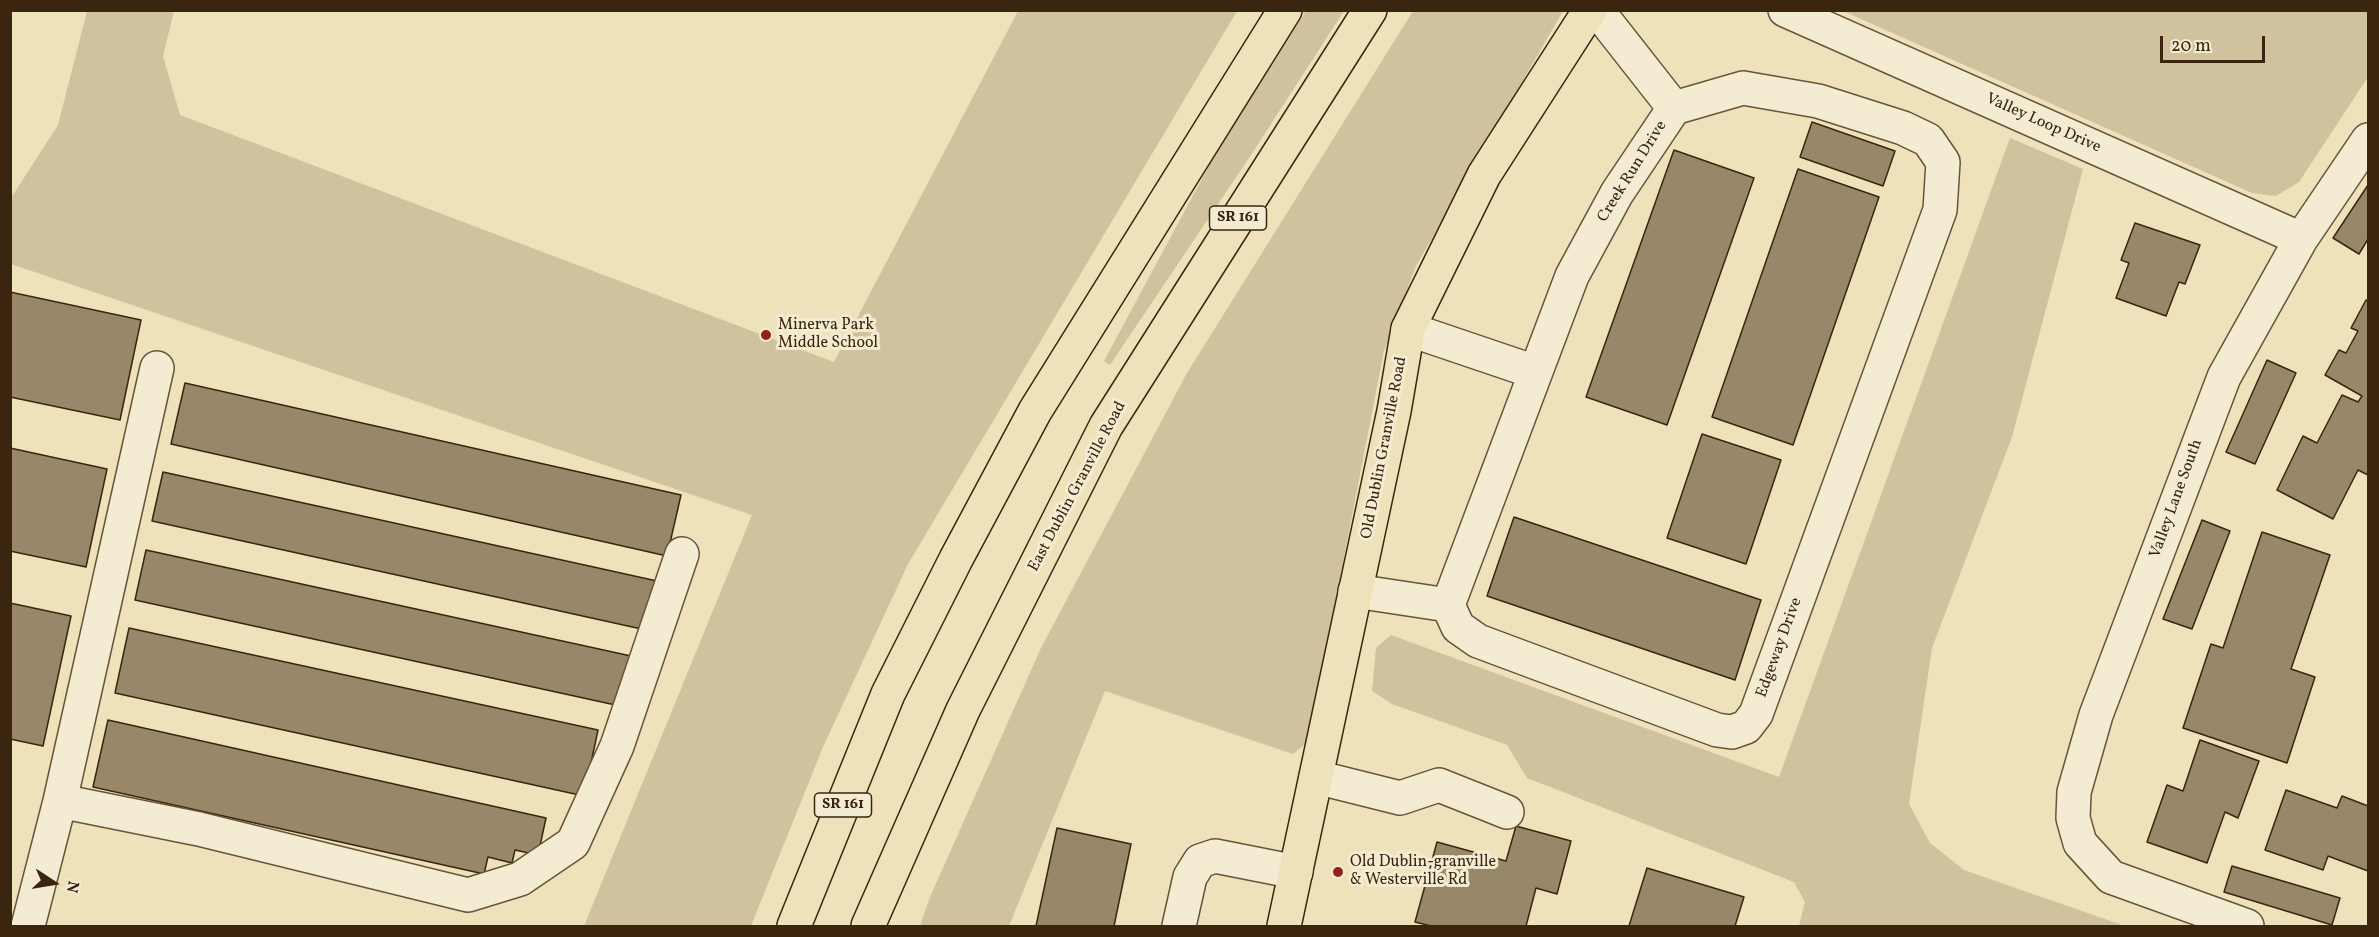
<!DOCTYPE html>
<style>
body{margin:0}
#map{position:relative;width:2379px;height:937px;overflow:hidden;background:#ede2ba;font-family:Vollkorn,serif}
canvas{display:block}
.frame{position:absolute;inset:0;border:12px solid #3c250f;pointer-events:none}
.north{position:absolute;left:24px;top:853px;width:60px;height:60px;-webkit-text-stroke:4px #f3ecd2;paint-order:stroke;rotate:102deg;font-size:16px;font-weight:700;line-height:24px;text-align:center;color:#3c250f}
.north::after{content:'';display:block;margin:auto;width:21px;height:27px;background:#3c250f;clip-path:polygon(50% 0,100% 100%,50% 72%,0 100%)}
.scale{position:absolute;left:2160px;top:36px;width:105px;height:27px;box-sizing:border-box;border:3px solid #3c250f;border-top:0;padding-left:8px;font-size:18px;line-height:21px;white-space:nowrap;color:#3c250f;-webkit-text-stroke:4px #f3ecd2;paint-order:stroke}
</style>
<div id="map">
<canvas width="2379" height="937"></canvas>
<div class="frame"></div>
<div class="north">N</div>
<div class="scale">20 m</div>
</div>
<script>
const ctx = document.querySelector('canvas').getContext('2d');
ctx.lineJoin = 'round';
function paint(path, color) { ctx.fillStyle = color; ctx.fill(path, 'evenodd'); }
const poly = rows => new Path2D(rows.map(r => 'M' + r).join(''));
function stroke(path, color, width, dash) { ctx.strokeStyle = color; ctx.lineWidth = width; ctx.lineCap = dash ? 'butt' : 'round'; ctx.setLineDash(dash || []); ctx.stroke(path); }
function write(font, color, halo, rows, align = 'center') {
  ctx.font = font + ' Vollkorn,serif'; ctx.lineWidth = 6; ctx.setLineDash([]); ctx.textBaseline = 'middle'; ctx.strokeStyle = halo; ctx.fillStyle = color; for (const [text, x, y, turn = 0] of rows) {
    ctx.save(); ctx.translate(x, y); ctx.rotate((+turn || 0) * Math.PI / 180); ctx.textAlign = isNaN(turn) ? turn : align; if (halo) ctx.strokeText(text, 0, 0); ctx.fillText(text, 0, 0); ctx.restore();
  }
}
paint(poly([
 [87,11,174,11,163,56,180,115,834,362,1018,11,1237,11,908,564,823,747,751,926,584,926,752,515,11,264,11,198,58,125],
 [1306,11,1344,11,1251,155,1110,365,1104,361,1217,151],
 [1413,11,1563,11,1416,266,1384,351,1308,742,1293,754,1105,691,1009,926,920,926,930,897,1041,648,1187,373],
 [1843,11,2368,11,2368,77,2299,182,2276,196,2252,193],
 [2010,138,2083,169,2012,437,1932,648,1909,804,1930,843,1964,870,2125,926,1799,926,1805,902,1794,882,1527,778,1507,745,1392,704,1372,691,1376,648,1391,635,1779,777]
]), '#cfc29d');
const building = poly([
 [1812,122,1895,151,1883,186,1800,157,1812,122],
 [1674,150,1754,178,1667,425,1586,397,1674,150],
 [1798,169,1879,197,1793,445,1712,417,1798,169],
 [2368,185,2368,239,2359,254,2333,238,2368,185],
 [2135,223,2200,245,2185,284,2179,282,2166,316,2116,298,2129,263,2121,260,2135,223],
 [10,292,141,320,120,420,10,397,10,292],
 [2366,300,2368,301,2368,475,2358,470,2333,519,2277,490,2303,436,2317,443,2342,395,2358,402,2362,396,2325,375,2339,350,2346,353,2358,331,2351,328,2366,300],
 [2267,360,2296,373,2255,464,2226,452,2267,360],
 [185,383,681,495,667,556,171,444,185,383],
 [1702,434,1781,460,1746,564,1667,538,1702,434],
 [10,448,107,469,86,567,10,551,10,448],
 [163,472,657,581,646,630,152,521,163,472],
 [1514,517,1761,600,1735,680,1487,596,1514,517],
 [2202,520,2230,531,2192,629,2163,619,2202,520],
 [2262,532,2330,555,2291,669,2315,677,2287,763,2183,728,2211,644,2223,648,2262,532],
 [146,550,631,656,620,706,135,600,146,550],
 [10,603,71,616,43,746,10,739,10,603],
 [129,628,598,730,584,796,115,693,129,628],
 [108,720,546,818,538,855,515,850,512,863,488,857,484,874,93,787,108,720],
 [2200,740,2259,761,2238,818,2225,812,2207,863,2147,842,2167,785,2183,791,2200,740],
 [2286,790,2337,808,2342,796,2368,806,2368,871,2328,856,2323,870,2265,850,2286,790],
 [1516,826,1571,841,1557,894,1536,888,1526,926,1431,926,1415,922,1437,842,1506,861,1516,826],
 [1057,828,1131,844,1114,926,1036,926,1057,828],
 [2232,866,2340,898,2332,925,2224,892,2232,866],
 [1647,868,1744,897,1735,926,1629,926,1647,868]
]);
paint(building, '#988768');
stroke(building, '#3c250f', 1.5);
const minor = poly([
 [1597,10,1674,108],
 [1785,10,2301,239],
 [1743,88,1818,101,1903,128,1928,140,1943,162,1940,210,1756,714,1746,727,1732,732,1717,730,1478,641,1458,627,1448,605,1572,276,1617,193,1674,108,1743,88],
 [1408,329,1535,372],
 [1355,591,1448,605],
 [1316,777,1400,798,1439,785,1507,812],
 [60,801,199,829,468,895,520,879,573,843,617,746,682,554],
 [28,926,60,801,157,368],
 [1179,926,1190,877,1200,861,1215,856,1296,872],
 [2247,926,2111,877,2080,843,2073,818,2074,792,2096,715,2224,377,2301,239,2368,140]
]);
const major = poly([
 [794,926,888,694,956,559,1035,411,1285,10],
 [868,926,963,710,1106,426,1370,10],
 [1284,926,1394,411,1408,329,1484,175,1590,10]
]);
stroke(minor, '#68543a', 36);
stroke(major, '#3c250f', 36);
stroke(minor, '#f3ecd2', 33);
stroke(major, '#ede2ba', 33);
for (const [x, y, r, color] of [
 [766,335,6,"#8f2418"],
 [1338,872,6,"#8f2418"]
]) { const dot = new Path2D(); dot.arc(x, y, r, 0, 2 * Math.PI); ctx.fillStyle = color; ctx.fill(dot); stroke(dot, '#f3ecd2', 2); }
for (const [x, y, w] of [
 [1238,218,57],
 [843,805,57]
]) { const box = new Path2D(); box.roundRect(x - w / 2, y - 12, w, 24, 4.5); ctx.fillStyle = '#f3ecd2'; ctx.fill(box); stroke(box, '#3c250f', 1.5); }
write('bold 15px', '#3c250f', null, [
 ["SR 161",1238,218],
 ["SR 161",843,805]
]);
write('16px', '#3c250f', '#f3ecd2', [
 ["Valley Loop Drive",2043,124,24],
 ["Creek Run Drive",1633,172,-58],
 ["Old Dublin Granville Road",1385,448,-79],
 ["East Dublin Granville Road",1078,487,-62],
 ["Valley Lane South",2177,499,-70],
 ["Edgeway Drive",1780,648,-70]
]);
write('16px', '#3c250f', '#f3ecd2', [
 ["Minerva Park",778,326],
 ["Middle School",778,344],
 ["Old Dublin-granville",1350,863],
 ["& Westerville Rd",1350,881]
], 'left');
</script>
